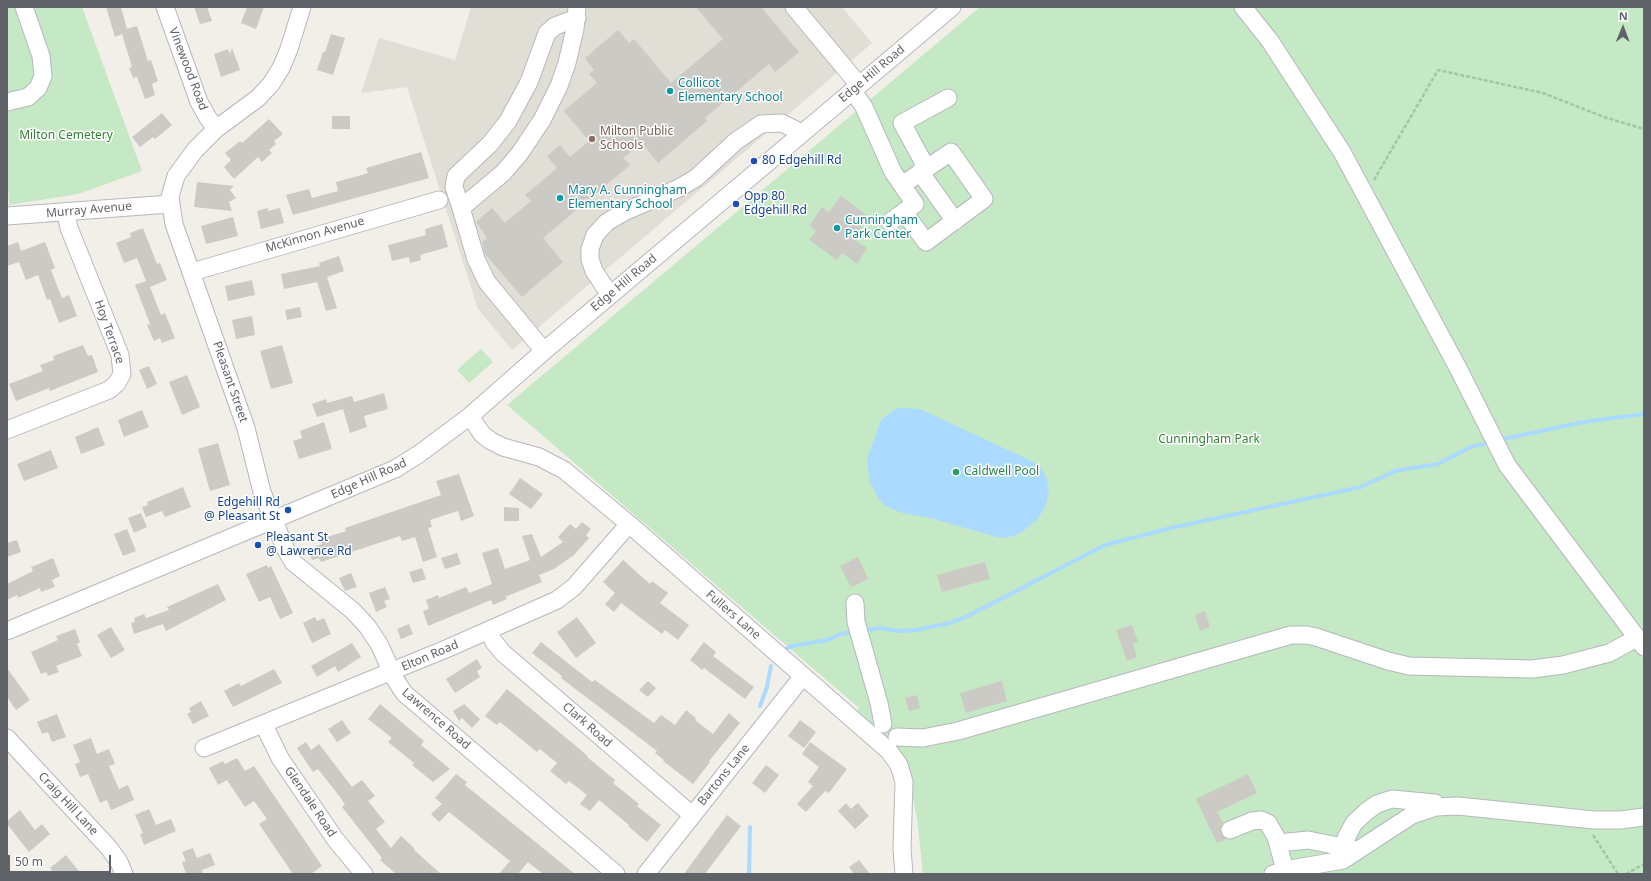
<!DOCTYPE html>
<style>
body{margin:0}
#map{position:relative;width:1651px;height:881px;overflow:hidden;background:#f1efe8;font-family:"Noto Sans",sans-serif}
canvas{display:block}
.frame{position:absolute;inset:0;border:8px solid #5f6368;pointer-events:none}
.north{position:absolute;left:1603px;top:8px;width:40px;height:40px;-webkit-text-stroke:3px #fff;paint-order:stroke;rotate:1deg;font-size:11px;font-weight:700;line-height:16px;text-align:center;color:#5f6368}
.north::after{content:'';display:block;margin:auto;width:14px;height:18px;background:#5f6368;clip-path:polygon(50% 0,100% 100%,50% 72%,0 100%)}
.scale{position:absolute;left:8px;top:855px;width:103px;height:18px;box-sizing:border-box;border:2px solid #5f6368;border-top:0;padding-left:5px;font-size:12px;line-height:14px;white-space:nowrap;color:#5f6368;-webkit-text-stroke:3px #fff;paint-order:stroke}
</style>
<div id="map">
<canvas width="1651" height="881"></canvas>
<div class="frame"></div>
<div class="north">N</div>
<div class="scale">50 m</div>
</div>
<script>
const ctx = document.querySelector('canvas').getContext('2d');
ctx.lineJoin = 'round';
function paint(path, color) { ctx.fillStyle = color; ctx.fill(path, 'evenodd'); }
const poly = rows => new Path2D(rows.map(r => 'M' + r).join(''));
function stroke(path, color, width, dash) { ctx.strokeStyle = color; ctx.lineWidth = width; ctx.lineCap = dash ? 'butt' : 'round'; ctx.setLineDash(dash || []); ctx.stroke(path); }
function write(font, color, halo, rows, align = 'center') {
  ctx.font = font + ' "Noto Sans",sans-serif'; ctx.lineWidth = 3; ctx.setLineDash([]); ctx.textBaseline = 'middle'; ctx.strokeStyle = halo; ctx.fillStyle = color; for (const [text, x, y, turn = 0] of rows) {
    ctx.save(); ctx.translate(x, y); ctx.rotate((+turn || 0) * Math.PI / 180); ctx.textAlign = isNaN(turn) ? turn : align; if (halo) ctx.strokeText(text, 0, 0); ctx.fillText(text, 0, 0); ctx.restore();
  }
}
paint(poly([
 [471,7,842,7,872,43,512,350,478,309,407,87,361,93,379,38,455,60]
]), '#e1ded6');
paint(poly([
 [7,7,82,7,142,171,78,194,9,205,7,164],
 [980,7,1644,7,1644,874,923,874,917,819,906,765,854,715,859,708,507,405],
 [481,349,493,362,469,383,457,370]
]), '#c5e8c5');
paint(poly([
 [900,408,920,409,1038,464,1046,476,1049,491,1046,505,1037,520,1019,534,1005,538,997,537,934,519,902,513,885,506,879,499,870,483,867,459,881,420,894,410]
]), '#aadaff');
stroke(poly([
 [1499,440,1583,422,1644,414],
 [863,631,879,628,900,631,916,630,950,623,966,617,1105,545,1171,528,1361,487,1395,471,1438,464,1471,447,1491,442],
 [784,650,792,646,828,640,841,634,855,632],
 [760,706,767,687,771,666],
 [749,874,750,827]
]), '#aadaff', 4);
paint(poly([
 [106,7,121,7,127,29,137,26,148,61,151,60,158,81,152,84,155,95,145,99,137,77,133,78,129,68,132,67,122,34,115,37],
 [194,7,207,7,212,21,200,24],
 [247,7,264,7,256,29,241,23],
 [696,7,761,7,799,52,775,72,769,64,705,118,707,121,658,163,642,143,623,158,630,165,543,238,563,262,522,297,485,254,482,242,487,238,476,222,492,208,505,223,531,201,525,195,557,168,547,156,560,145,570,157,589,141,564,111,597,83,589,74,594,70,585,58,618,30,629,43,634,39,671,83,723,39],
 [331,34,345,38,333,75,317,70,323,52,325,52],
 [232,48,240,70,221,77,214,54,228,49,230,54],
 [162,113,172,125,155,139,153,137,140,147,132,137],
 [332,116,350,116,350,129,332,129],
 [269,119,283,134,274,141,276,144,269,150,272,153,262,162,258,157,234,179,224,167,231,160,225,153,240,141,242,143],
 [421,152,429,178,293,215,286,195,309,189,312,198,338,191,336,182,362,175,368,173,366,168],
 [197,182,234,186,230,190,236,198,229,202,232,211,194,207],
 [841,196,869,217,853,239,867,248,857,264,842,253,837,260,809,240,816,231,809,226,822,207,829,212],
 [268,208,268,211,280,208,284,223,261,229,257,211],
 [233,217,238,236,206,244,201,226],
 [442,224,448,247,420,255,421,260,410,263,409,257,392,261,388,245,426,235,425,229],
 [143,228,157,264,160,263,167,280,150,287,161,315,165,313,175,338,162,343,160,338,154,341,147,325,150,324,135,285,146,281,137,258,124,263,116,243,131,237,130,233],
 [18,242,21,251,45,242,55,268,51,270,62,298,69,295,77,316,59,323,50,299,47,300,38,275,26,280,19,262,7,266,7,246],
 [339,256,344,271,327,277,337,308,326,311,317,282,284,289,281,274,320,266,319,263],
 [252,280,255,295,228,301,225,286],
 [300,307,302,317,287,320,285,310],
 [252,316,255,335,236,339,232,320],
 [83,345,88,356,92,355,98,372,50,391,49,388,16,401,9,384,43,371,40,365,54,360,53,356],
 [282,345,293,383,271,389,260,351],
 [149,366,157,384,147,389,139,370],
 [187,375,200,407,182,415,169,382],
 [384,393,388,409,364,416,367,427,350,433,343,409,317,417,312,404,326,399,327,403,352,396,354,402],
 [142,410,149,427,124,437,118,420],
 [324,422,332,449,299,459,293,441,302,438,300,431],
 [98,427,105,445,81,454,75,437],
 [218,443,230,485,210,491,198,449],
 [51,450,58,468,24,481,17,464],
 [459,474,474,516,461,521,458,511,430,520,432,527,428,528,437,557,423,562,415,537,402,541,400,536,321,562,319,558,312,560,308,549,322,544,321,539,346,531,345,528,441,495,436,481],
 [520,478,543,494,531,509,509,494],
 [183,487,191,507,165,517,162,511,146,517,142,507,148,505,147,502],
 [504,507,519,508,519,521,504,521],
 [141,513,147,527,134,533,128,518],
 [582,522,591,529,586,535,589,538,574,555,554,569,539,575,542,582,505,597,507,599,493,605,491,600,428,626,423,611,429,609,426,600,438,595,439,598,466,587,469,593,492,584,482,553,498,548,505,569,530,560,522,536,532,534,541,557,563,542,558,537,570,524,576,529],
 [127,529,136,551,123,556,114,534],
 [17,540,21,552,7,557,7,543],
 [457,553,461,564,445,569,441,558],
 [858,557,868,579,851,587,840,566],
 [53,558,60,576,52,580,55,587,41,592,40,588,18,598,17,595,7,600,7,584,33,571,31,567],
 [623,560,650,584,652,581,668,593,660,603,689,625,678,640,665,630,662,634,621,603,614,612,605,604,615,593,603,582],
 [985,562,990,579,942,592,937,575],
 [267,565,268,568,271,566,293,613,280,619,270,597,259,602,246,574],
 [422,568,426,579,413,583,409,572],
 [351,573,357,587,345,591,339,578],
 [218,584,226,600,166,631,163,624,134,634,131,623,135,622,134,618,144,614,146,618,169,610,167,607],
 [385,587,390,599,384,601,387,607,376,612,369,593],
 [1205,611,1210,627,1200,631,1195,615],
 [315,617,317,621,324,618,331,634,312,643,303,623],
 [577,617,596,643,576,658,557,632],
 [409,624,413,634,401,639,397,629],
 [1132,625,1138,642,1133,644,1137,657,1127,661,1116,630],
 [111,627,125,650,111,658,97,635],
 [75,629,80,642,77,644,82,656,56,666,59,672,48,676,46,672,41,674,31,652,58,640,56,636],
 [541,642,592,682,595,680,654,723,661,715,675,725,686,710,696,718,695,720,713,734,729,713,740,723,709,761,710,762,693,784,663,761,664,760,655,753,657,751,561,678,562,676,532,653],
 [704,642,716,652,713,656,754,687,745,699,704,668,702,670,690,660],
 [352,643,361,657,338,672,335,666,317,677,311,666],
 [477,659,482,668,477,671,480,677,455,693,446,679],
 [7,668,30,700,16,710,7,697],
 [274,669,282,683,233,707,224,691,239,683,241,686],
 [648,681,656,688,648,697,639,690],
 [1002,681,1007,701,966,713,960,693],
 [507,689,588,756,587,757,615,780,613,783,639,804,637,806,661,825,647,842,628,826,629,825,599,800,590,811,580,804,587,795,569,781,566,784,550,771,557,763,540,749,537,752,500,722,497,725,485,716],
 [917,695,920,708,909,711,905,698],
 [201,701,209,716,193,724,187,714,191,712,189,708],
 [380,704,424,741,421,745,450,769,433,782,412,765,414,763,388,742,392,738,368,719],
 [464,704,480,719,472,728,462,718,459,721,453,711],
 [57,714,66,737,52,742,48,732,42,734,37,722],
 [342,720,351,733,337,742,328,729],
 [800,720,816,732,804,748,788,736],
 [91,738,97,754,109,749,115,764,109,766,119,789,128,785,134,800,111,810,107,800,100,803,88,774,80,777,75,764,80,762,73,745],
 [306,742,311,750,319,744,352,787,362,780,375,796,368,801,385,822,376,829,391,848,401,836,415,849,414,850,441,874,396,874,380,860,382,858,342,807,345,805,340,797,318,769,313,772,297,748],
 [810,742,847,769,829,793,825,791,806,812,797,804,813,786,808,782,819,767,802,754],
 [237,758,245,771,254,766,322,866,311,874,293,874,259,824,267,819,254,801,245,807,227,780,218,785,209,768,223,761,225,764],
 [766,765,779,775,765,793,752,783],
 [456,774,467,782,465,785,575,874,543,874,528,862,518,874,499,874,510,861,449,812,439,822,431,814,442,804,435,798],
 [1248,774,1257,793,1217,812,1223,823,1220,828,1221,833,1226,839,1217,843,1196,799],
 [846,803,851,809,858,803,869,816,855,829,838,811],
 [149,809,156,825,171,819,176,831,144,845,140,834,143,833,135,815],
 [20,810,35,830,42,824,50,834,29,852,7,824,7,821],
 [727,815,741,826,705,874,684,874],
 [193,848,197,858,210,853,215,865,202,870,203,874,186,874,182,862,186,861,182,852],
 [66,855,81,874,55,874,50,868],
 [859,860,870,874,854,874,849,867]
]), '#cccac5');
const minor = poly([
 [165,7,199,102,208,118,216,129],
 [302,7,289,49,281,68,271,84,258,98,216,129,195,150,176,176,170,197,174,224,246,428,262,492,286,550,293,562,353,611,367,626,379,644,395,679,404,693,616,874],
 [794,7,859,85],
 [1243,7,1270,41,1342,152,1458,368,1507,465,1644,647],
 [853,91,864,107,893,172,915,204,890,222],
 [7,102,28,97,38,88,43,76,41,56,24,7],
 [926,167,902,123,948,98],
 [920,172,955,221],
 [902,185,951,152,984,199,926,242,904,212],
 [461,208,454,187,456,176,490,144,508,121,529,82,547,33,555,26,577,18],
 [7,216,170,204],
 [192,272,439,200],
 [610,295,594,271,590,259,590,249,595,235,607,222,624,212,679,188,696,178,736,141,761,124,782,123,802,133],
 [544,351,487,282,476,259,461,208,503,173,520,153,542,120,559,86,567,63,575,29,577,7],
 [470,416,482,434,491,441,503,447,539,457,564,470,629,524,889,751,899,765,904,782,902,849,904,874],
 [7,430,109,390,117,383,122,374,120,355,69,228,66,213],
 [855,603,856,622,879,703,883,724],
 [7,631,395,469,419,454,470,416,544,351,952,7],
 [488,631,494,642,503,653,692,815],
 [264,725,280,758,335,839,364,874],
 [897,737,923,738,958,731,1291,635,1307,635,1316,637,1388,661,1409,666,1532,669,1563,665,1609,653,1637,638],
 [7,738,109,848,119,862,124,874],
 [204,748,446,649,557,600,574,587,629,524],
 [1230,830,1252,821,1261,820,1268,823,1276,837,1285,870],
 [1279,843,1308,840,1353,849],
 [1343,847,1346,838,1354,823,1367,811,1377,804,1392,799,1435,803],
 [646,874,803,676],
 [1273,874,1285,870,1343,860,1412,815,1436,807,1458,806,1594,820,1620,820,1644,817]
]);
stroke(minor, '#b5b8bc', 19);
stroke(poly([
 [1374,180,1438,70,1543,93,1604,117,1644,129],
 [1593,835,1618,874],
 [1626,874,1644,864]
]), '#9cc7a9', 2.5, [4, 2]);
stroke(minor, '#fff', 17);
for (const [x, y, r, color] of [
 [670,91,4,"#0f9aa8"],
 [592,139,4,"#8d6e63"],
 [754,161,4,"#1a4fb4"],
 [560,198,4,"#0f9aa8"],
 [736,204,4,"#1a4fb4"],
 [837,228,4,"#0f9aa8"],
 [956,472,4,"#2e9e5b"],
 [288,510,4,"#1a4fb4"],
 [258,545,4,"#1a4fb4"]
]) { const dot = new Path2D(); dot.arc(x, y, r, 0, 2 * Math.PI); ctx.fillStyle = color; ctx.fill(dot); stroke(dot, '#fff', 1.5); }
write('12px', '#5f6368', '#fff', [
 ["Vinewood Road",188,69,69],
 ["Edge Hill Road",872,74,-40],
 ["Murray Avenue",89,210,-5],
 ["McKinnon Avenue",315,235,-16],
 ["Edge Hill Road",624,283,-40],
 ["Hoy Terrace",109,332,70],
 ["Pleasant Street",230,382,71],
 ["Edge Hill Road",369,479,-24],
 ["Fullers Lane",733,615,41],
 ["Elton Road",430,656,-23],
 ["Lawrence Road",436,719,41],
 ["Clark Road",587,725,41],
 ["Bartons Lane",724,775,-51],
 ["Glendale Road",310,802,56],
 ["Craig Hill Lane",68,804,47]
]);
write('12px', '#0d838f', '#fff', [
 ["Collicot",678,84],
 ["Elementary School",678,98],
 ["Mary A. Cunningham",568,191],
 ["Elementary School",568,205],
 ["Cunningham",845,221],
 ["Park Center",845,235]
], 'left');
write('12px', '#785e54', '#fff', [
 ["Milton Public",600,132],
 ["Schools",600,146]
], 'left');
write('12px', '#348238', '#fff', [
 ["Milton Cemetery",66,136],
 ["Cunningham Park",1209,440]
]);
write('12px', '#164399', '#fff', [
 ["80 Edgehill Rd",762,161],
 ["Opp 80",744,197],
 ["Edgehill Rd",744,211],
 ["Edgehill Rd",280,503,"right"],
 ["@ Pleasant St",280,517,"right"],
 ["Pleasant St",266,538],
 ["@ Lawrence Rd",266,552]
], 'left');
write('12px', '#27864d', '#fff', [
 ["Caldwell Pool",964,472]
], 'left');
</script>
